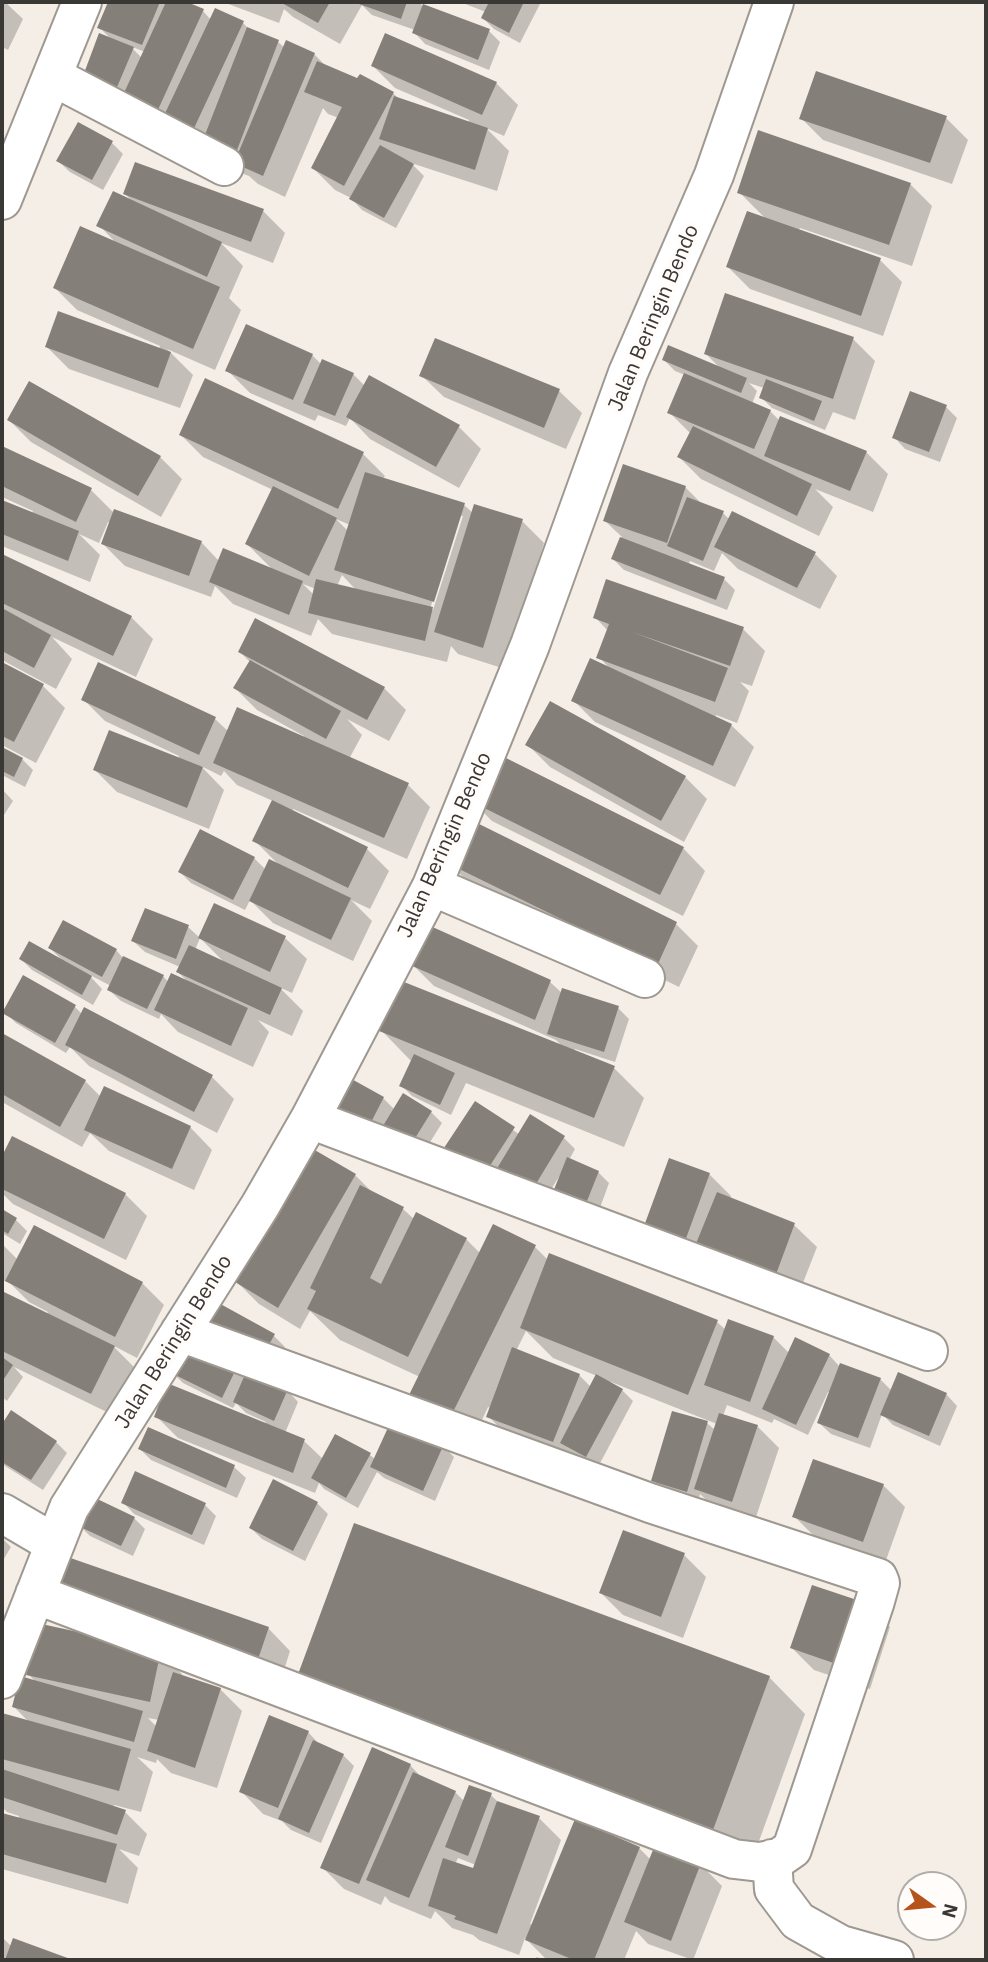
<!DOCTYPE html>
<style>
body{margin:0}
#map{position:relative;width:988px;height:1962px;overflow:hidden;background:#f5eee6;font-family:"IBM Plex Sans",sans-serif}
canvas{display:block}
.frame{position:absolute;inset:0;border:4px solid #3a3835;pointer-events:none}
.north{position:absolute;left:897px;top:1871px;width:70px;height:70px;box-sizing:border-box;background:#fffcf9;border:2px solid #b0aeab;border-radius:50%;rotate:105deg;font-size:19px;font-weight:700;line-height:28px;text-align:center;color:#3a3835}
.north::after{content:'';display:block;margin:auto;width:24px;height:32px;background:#b6531b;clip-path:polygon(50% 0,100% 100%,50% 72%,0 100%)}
</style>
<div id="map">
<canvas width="988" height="1962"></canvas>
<div class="frame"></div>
<div class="north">N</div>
</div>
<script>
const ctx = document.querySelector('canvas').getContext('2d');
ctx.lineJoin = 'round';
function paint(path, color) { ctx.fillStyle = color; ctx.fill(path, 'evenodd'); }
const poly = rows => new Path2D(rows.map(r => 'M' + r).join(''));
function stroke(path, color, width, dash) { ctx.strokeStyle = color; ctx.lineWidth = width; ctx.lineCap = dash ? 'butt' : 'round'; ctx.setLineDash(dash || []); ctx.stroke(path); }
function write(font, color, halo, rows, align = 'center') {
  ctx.font = font + ' "IBM Plex Sans",sans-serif'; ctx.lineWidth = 7; ctx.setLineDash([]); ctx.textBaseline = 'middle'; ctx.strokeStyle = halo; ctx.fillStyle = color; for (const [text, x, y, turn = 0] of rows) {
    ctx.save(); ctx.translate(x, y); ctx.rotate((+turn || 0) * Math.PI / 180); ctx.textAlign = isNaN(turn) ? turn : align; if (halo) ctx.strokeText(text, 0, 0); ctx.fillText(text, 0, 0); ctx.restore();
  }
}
paint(poly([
 [2,2,5,2,23,19,8,50,2,47],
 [110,2,183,2,203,11,211,20,243,23,251,31,278,42,285,48,314,54,328,68,393,93,400,100,468,123,469,120,395,88,373,66,496,83,518,105,504,136,486,128,509,151,497,191,411,163,424,176,396,228,362,210,351,198,335,190,313,168,339,118,328,114,323,108,285,197,258,184,249,176,225,167,93,95,113,41,99,27],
 [130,46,145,52,142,58],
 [223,2,423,2,421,5,489,31,500,42,489,70,425,44,414,32,415,30,372,15,362,5,340,44,293,17,284,9,279,23],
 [460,2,541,2,520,43,494,29,483,18,486,12],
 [801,118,946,118,968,140,952,184,823,140],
 [112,143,123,154,103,190,70,172,58,161],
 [910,184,932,206,912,266,800,228,798,231,880,260,902,282,883,336,750,289,728,267,766,219,739,192],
 [125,194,263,211,285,233,273,263,221,243,243,266,229,298,241,310,215,370,167,349,193,375,180,408,69,369,47,347,159,349,160,346,77,310,55,288,116,243,99,225,134,203],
 [853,339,875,361,855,420,833,412,825,430,772,408,761,397,764,388,749,383,757,391,752,404,770,411,780,421,866,452,888,474,873,512,815,489,833,507,819,536,701,479,679,457,691,434,669,412,685,375,675,371,664,360,722,370,706,354],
 [436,340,559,391,582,413,566,449,444,397,421,375],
 [312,355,322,365,353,374,365,386,459,427,481,449,459,488,370,439,350,418,346,426,318,415,315,421,250,393,228,371],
 [946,407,957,418,940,462,905,449,894,437],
 [9,420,160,457,182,479,161,517,31,442],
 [181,435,363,454,385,476,383,479,464,505,473,513,522,521,544,543,505,669,458,654,451,646,447,662,332,634,318,619,311,636,233,604,215,586,211,597,125,566,103,544,111,523,108,522,99,543,79,534,100,555,90,582,2,546,2,502,32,514,33,511,2,497,2,448,91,490,114,513,201,542,219,561,273,570,247,544,273,490,203,457],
 [459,516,463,516,433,610,430,609],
 [336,519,350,525,348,531],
 [342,575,357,591,337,586],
 [303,584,316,589,314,595],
 [624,466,686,488,703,505,723,513,730,520,733,513,815,554,837,576,820,609,738,569,722,553,714,571,690,561,688,565,724,579,735,590,727,610,624,570,613,559,622,537,605,521],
 [2,555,131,617,153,639,136,677,52,637,72,659,56,689,2,660],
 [595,617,743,629,765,651,752,686,740,682,749,691,737,723,716,715,715,718,731,725,754,747,735,787,595,722,573,700,611,670,599,657,608,631],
 [240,652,384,688,406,710,389,741,347,719,362,735,349,759,408,785,430,807,407,859,293,809,292,812,367,849,389,871,370,909,351,900,372,921,353,961,273,923,250,900,245,910,191,883,180,872,201,831,254,858,266,870,278,864,254,840,273,801,237,785,224,771,221,776,201,766,224,790,209,829,117,792,95,770,178,759,179,756,105,721,83,699,99,665,215,719,229,732,303,738,304,736,257,710,235,688,250,662],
 [2,664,43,686,65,708,36,763,2,745],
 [528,745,685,777,707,799,684,842,550,767],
 [2,749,22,759,33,770,25,787,2,775],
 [2,789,13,801,2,818],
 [470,799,683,848,705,871,683,916,492,821],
 [470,821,676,924,698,946,679,987,471,885,449,863],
 [146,910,188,927,200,938,195,950,225,963,200,938,284,937,307,959,292,993,279,987,303,1011,292,1036,258,1020,269,1032,253,1067,178,1032,161,1014,159,1019,121,1001,109,990,111,986,88,974,102,989,93,1005,32,970,21,959,62,960,50,948,116,950,123,958,163,976,169,983,188,982,178,972,180,967,145,952,133,941],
 [428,928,550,982,562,993,618,1008,629,1019,615,1062,575,1049,574,1052,614,1068,644,1098,624,1147,466,1083,451,1115,412,1096,401,1085,412,1062,381,1030,563,1047,556,1040,434,986,412,964],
 [24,977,75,1007,82,1014,212,1077,234,1099,217,1133,89,1066,70,1047,66,1053,16,1023,5,1012],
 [2,1035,85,1081,101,1097,105,1089,190,1127,212,1150,194,1190,109,1151,90,1133,82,1147,2,1102],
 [349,1080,383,1098,395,1110,431,1112,442,1123,419,1160,376,1144],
 [476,1103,520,1135,530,1117,564,1138,575,1149,569,1160,598,1172,609,1183,597,1216,560,1175,540,1207,491,1191],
 [12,1138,125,1194,147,1216,126,1260,13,1204,2,1193,2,1160],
 [709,1174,731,1196,730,1199,794,1225,817,1247,797,1298,664,1259],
 [355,1175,374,1194,403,1209,415,1220,466,1239,481,1254,535,1247,548,1260,717,1322,726,1330,773,1337,790,1354,829,1355,840,1367,880,1379,892,1391,946,1394,957,1406,940,1446,893,1425,882,1414,870,1448,831,1434,819,1423,831,1393,828,1392,808,1435,774,1419,772,1423,727,1405,723,1416,757,1426,779,1448,754,1523,718,1511,700,1494,698,1502,664,1491,653,1480,707,1423,715,1430,717,1424,611,1382,610,1384,622,1390,633,1401,598,1467,578,1456,576,1463,510,1438,488,1416,491,1408,488,1407,473,1439,420,1377,340,1340,310,1311,300,1329,259,1304,237,1282],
 [526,1331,553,1358,597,1376,591,1387,579,1375,516,1351],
 [2,1211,16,1220,27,1231,20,1244,2,1233],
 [2,1244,18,1260,142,1283,164,1305,137,1358,112,1345,136,1369,113,1415,14,1367,23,1377,7,1401,2,1397,2,1293,46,1315,48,1312,29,1302,10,1283,2,1280],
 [203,1324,274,1336,285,1347,273,1367],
 [236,1369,245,1377,287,1390,298,1402,285,1433,304,1441,323,1459,370,1455,376,1460,443,1446,454,1457,435,1501,384,1478,377,1472,358,1508,324,1489,319,1483,315,1493,178,1438,156,1416,264,1424,266,1422,246,1413,236,1403,233,1408,183,1383,172,1372],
 [12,1412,56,1442,67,1453,43,1490,2,1464,2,1427],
 [148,1430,234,1467,246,1478,237,1498,151,1460,140,1449],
 [136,1473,205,1505,216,1516,204,1545,134,1514,123,1502],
 [883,1485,905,1507,885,1563,816,1538,794,1516],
 [317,1503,328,1514,305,1561,262,1539,251,1528],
 [134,1518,145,1529,133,1556,90,1536,79,1525],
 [2,1538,11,1547,2,1562],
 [684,1555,706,1577,683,1638,623,1615,601,1593],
 [868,1605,890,1627,870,1689,814,1670,792,1648],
 [70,1614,268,1628,290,1651,279,1686],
 [160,1651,182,1674,181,1677,220,1689,242,1711,217,1788,171,1773,157,1759,156,1763,137,1757,153,1772,141,1812,114,1805,113,1808,125,1812,147,1834,139,1856,119,1849,138,1868,128,1904,2,1869,2,1815,18,1819,19,1816,7,1812,2,1807,2,1715,30,1723,13,1706,36,1682,28,1674],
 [148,1718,159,1720,157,1727],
 [769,1677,805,1714,750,1866,336,1713],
 [308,1732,321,1746,343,1755,354,1766,321,1843,291,1830,282,1821,263,1814,241,1791],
 [410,1765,423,1779,455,1792,464,1801,491,1795,500,1804,539,1818,561,1840,530,1924,533,1925,639,1848,651,1860,700,1864,722,1886,693,1960,648,1944,636,1931,624,1960,535,1960,536,1957,547,1960,525,1938,519,1955,479,1940,473,1935,452,1928,435,1911,431,1919,390,1902,385,1896,381,1905,344,1889,322,1867],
 [458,1858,476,1865,474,1870,455,1864],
 [2,1937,11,1946,14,1940,68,1960,2,1960]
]), '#0003');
paint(poly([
 [108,2,160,2,142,45,97,28],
 [166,2,187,2,204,9,151,125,117,108],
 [280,2,330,2,318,23],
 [360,2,407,2,401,19,359,4],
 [489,2,524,2,509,33,481,18],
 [423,4,490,29,478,60,412,33],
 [215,8,244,21,189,139,159,126],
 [247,27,279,40,234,158,201,145],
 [99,33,134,47,112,99,80,84],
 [385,33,497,82,482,115,371,66],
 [286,40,315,53,263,176,234,163],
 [317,61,357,78,360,74,394,92,344,186,311,168,342,107,304,92],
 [816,71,947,116,930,163,799,119],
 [394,96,488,128,475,170,379,139],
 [78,122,113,141,92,180,56,161],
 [758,130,911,183,889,245,737,193],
 [380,145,414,164,384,218,349,199],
 [135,162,264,209,251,242,123,194],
 [113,191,222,242,207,277,96,226],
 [747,211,881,258,861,316,726,267],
 [80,226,220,287,193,349,53,288],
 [725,293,854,337,833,399,704,354],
 [58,311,171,352,158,388,45,347],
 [246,324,313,354,293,400,225,371],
 [435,338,560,389,544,428,419,376],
 [668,345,747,378,741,393,662,360],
 [322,359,354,373,335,416,303,403],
 [684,373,771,410,754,449,667,413],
 [369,375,460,425,436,467,346,417],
 [205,378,364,452,338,509,179,435],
 [766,379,822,401,814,421,759,398],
 [29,381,161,456,138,496,7,420],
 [910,391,947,405,929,452,892,438],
 [780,416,867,451,850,491,764,456],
 [693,426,812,484,797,516,677,457],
 [2,446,92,488,76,522,2,486],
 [623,464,686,486,667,543,603,521],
 [365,472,465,503,434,602,334,570],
 [273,486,337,518,309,576,245,544],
 [687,497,724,511,703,561,667,546],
 [2,500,79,531,68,561,2,534],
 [474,504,523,519,483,648,434,632],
 [114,509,202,541,189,576,101,544],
 [732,511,816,552,797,588,714,547],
 [620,537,725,577,716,600,611,559],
 [223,548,303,581,289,615,209,582],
 [2,554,132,616,113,656,2,603],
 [316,579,433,607,425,641,308,613],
 [606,579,744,627,730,666,632,632,728,668,715,702,596,658,609,624,593,618],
 [2,608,51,635,34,668,2,651],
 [255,618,385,687,367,720,238,652],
 [590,658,732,724,713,766,571,701],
 [250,660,341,711,326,739,233,688],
 [2,662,44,684,14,742,2,736],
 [98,662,216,717,199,755,81,700],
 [550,701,686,776,661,821,525,745],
 [237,707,409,783,384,838,213,763],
 [109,730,203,767,187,808,93,770],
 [2,747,23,758,14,777,2,771],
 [492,751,684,847,660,895,468,800],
 [272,800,368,847,348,888,252,841],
 [469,819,677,922,657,966,447,863],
 [200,829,255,857,233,900,178,872],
 [269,859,351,898,331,940,249,901],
 [214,903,286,936,270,972,198,938],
 [145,908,189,925,176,959,131,941],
 [63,920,117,949,102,977,48,948],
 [428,925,551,980,535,1020,410,965],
 [29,941,92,976,82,995,19,959],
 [189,945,282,988,270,1015,176,972],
 [123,956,164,975,147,1009,107,990],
 [171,973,248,1008,231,1046,154,1010],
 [23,975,76,1005,55,1043,2,1013],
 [399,980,615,1066,594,1118,379,1031],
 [562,988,619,1006,604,1052,547,1034],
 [84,1007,213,1075,194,1112,65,1045],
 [2,1033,86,1080,60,1127,2,1094],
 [414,1054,455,1073,440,1105,399,1086],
 [348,1077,384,1097,365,1134,328,1114],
 [104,1086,191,1126,172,1169,84,1130],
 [403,1093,432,1111,407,1151,378,1134],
 [475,1101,515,1127,480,1181,440,1154],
 [530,1114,565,1136,528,1197,493,1175],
 [12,1136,126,1193,104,1239,2,1189,2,1156],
 [313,1149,356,1174,278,1308,235,1282],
 [567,1157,599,1171,585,1206,553,1192],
 [669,1158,710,1173,681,1252,640,1237],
 [360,1185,404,1207,370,1278,381,1284,416,1212,467,1238,408,1357,307,1309,316,1291,310,1288],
 [717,1192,795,1223,775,1277,695,1246],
 [2,1209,17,1218,8,1234,2,1230],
 [493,1224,536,1245,450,1418,408,1397],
 [34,1225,143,1282,115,1337,5,1281],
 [549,1253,718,1320,688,1395,520,1328],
 [2,1291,115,1346,91,1394,2,1351],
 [215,1301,275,1334,262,1357,201,1324],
 [728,1319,774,1336,750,1402,704,1385],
 [795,1337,830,1354,796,1425,762,1409],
 [185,1341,237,1367,222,1398,169,1372],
 [512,1347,580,1374,553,1442,486,1417],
 [2,1357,13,1365,2,1382],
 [840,1363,881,1378,858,1438,817,1423],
 [247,1370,288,1389,274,1421,233,1402],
 [898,1372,947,1393,929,1436,880,1415],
 [596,1374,623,1389,586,1457,560,1443],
 [167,1383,305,1439,293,1473,154,1417],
 [11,1410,57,1441,31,1480,2,1462,2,1424],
 [672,1411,708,1421,687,1492,651,1481],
 [719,1413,758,1425,732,1502,694,1489],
 [391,1421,444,1444,423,1491,370,1467],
 [148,1427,235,1465,226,1488,138,1449],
 [335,1434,371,1453,346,1498,311,1478],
 [813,1459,884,1484,863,1542,792,1517],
 [135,1471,206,1503,192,1535,121,1503],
 [273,1479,318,1502,293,1551,249,1528],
 [91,1496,135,1517,121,1546,76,1525],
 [354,1523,770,1676,713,1830,297,1677],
 [623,1530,685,1553,661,1617,599,1593],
 [59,1554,269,1627,256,1665,46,1592],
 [812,1585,869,1604,848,1668,790,1648],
 [37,1623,161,1650,150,1702,26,1675],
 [173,1672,221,1688,195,1768,147,1751],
 [20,1676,143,1711,134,1742,12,1707],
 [2,1713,131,1749,119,1791,2,1759],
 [269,1715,309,1731,278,1808,239,1792],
 [313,1740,344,1754,309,1833,278,1819],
 [372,1747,411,1764,359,1884,320,1868],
 [2,1769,126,1810,117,1835,2,1797],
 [413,1772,456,1791,409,1898,366,1880],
 [469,1785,492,1793,468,1856,445,1847],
 [497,1801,540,1816,497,1934,454,1919,456,1916,428,1906,443,1858,473,1868],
 [2,1813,117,1844,106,1883,2,1854],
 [575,1819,640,1847,594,1960,574,1960,525,1940],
 [655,1845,701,1863,671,1941,624,1922],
 [13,1938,73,1960,5,1960]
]), '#857f79');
const minor = poly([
 [52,76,224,166],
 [2,200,82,2],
 [432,886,645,978],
 [310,1119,928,1351],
 [2,1513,55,1544],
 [35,1594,734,1859,760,1862,779,1858,792,1849,875,1601,880,1583,878,1578,650,1503,180,1332],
 [2,1679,69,1508,260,1206,310,1119,432,886,530,645,628,373,714,175,774,2],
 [772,1859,774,1889,798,1921,841,1945,894,1960]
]);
stroke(minor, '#9e9891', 42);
stroke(minor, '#fff', 38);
write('21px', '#3a3835', '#fffcf9', [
 ["Jalan Beringin Bendo",654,318,-67],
 ["Jalan Beringin Bendo",445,845,-66],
 ["Jalan Beringin Bendo",174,1342,-58]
]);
</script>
